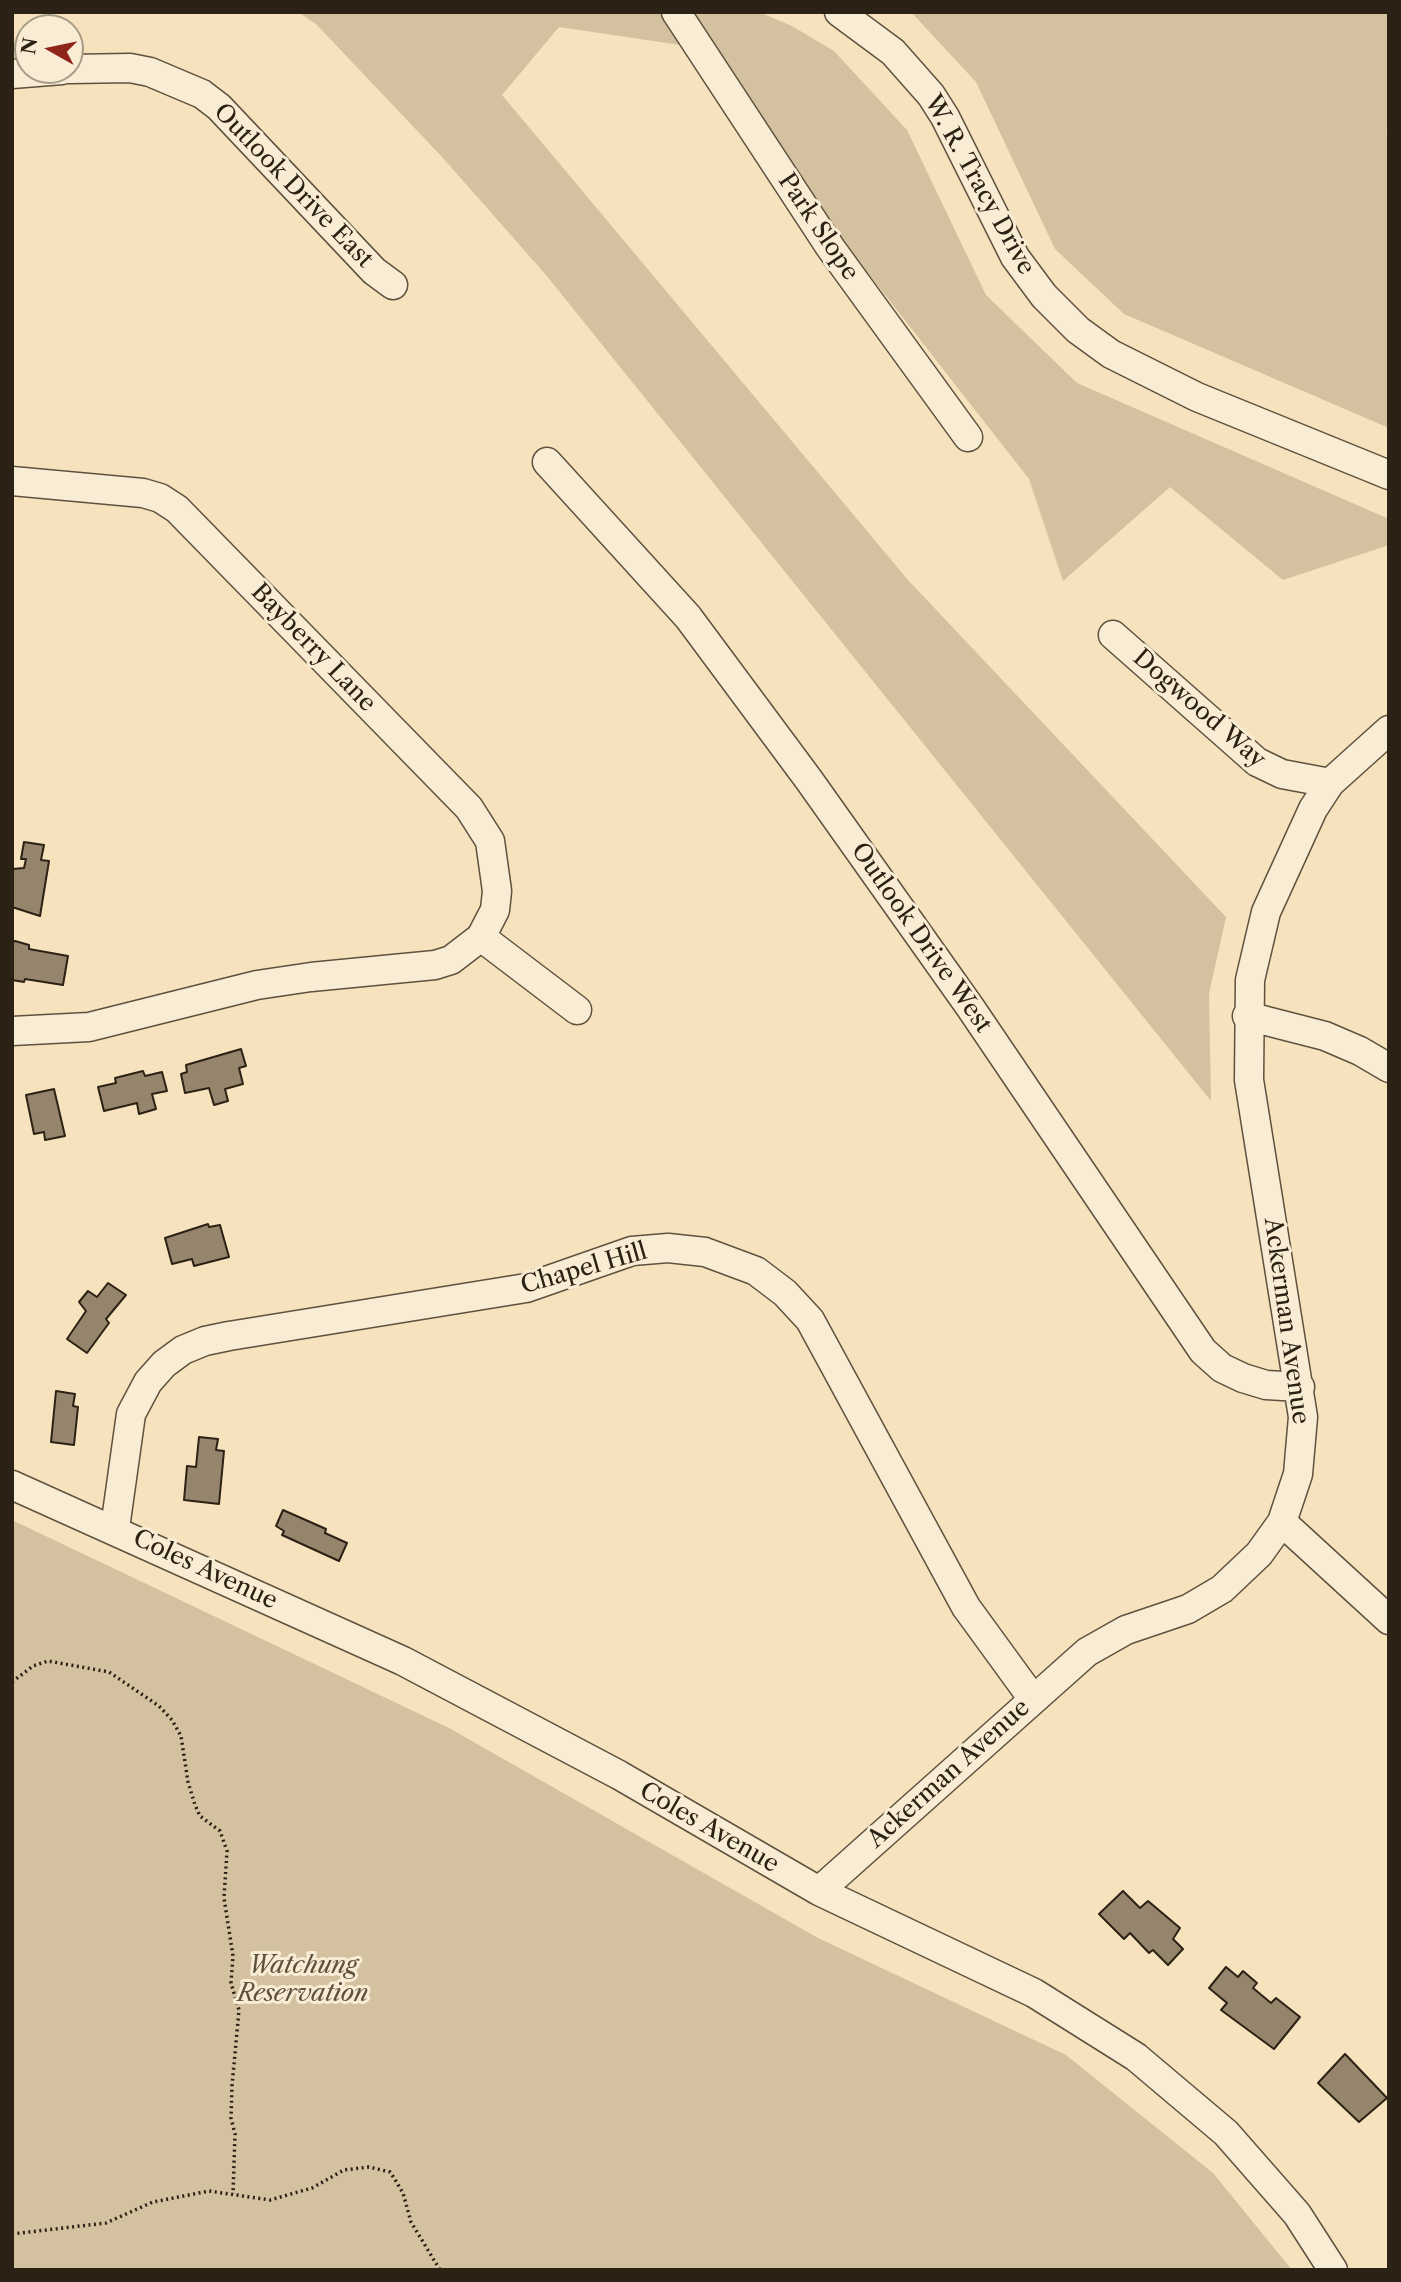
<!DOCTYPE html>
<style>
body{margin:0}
#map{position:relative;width:1401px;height:2282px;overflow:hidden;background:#f6e2bd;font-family:"Libre Caslon Text",serif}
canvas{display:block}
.frame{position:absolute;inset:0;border:14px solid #2b2114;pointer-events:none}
.north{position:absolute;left:14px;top:14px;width:70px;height:70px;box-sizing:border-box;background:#f9ecd4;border:2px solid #a79b87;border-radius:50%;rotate:279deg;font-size:19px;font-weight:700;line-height:28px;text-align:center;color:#2b2114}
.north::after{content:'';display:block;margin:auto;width:24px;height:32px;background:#8f2418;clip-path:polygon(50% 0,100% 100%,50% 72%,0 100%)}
</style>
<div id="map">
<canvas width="1401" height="2282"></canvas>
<div class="frame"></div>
<div class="north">N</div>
</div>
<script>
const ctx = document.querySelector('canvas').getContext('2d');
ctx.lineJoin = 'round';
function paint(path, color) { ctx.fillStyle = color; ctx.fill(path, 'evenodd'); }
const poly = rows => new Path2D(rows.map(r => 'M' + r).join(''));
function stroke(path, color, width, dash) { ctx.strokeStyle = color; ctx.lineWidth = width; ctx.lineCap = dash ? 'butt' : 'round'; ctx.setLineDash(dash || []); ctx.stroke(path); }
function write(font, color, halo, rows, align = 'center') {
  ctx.font = font + ' "Libre Caslon Text",serif'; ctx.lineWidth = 6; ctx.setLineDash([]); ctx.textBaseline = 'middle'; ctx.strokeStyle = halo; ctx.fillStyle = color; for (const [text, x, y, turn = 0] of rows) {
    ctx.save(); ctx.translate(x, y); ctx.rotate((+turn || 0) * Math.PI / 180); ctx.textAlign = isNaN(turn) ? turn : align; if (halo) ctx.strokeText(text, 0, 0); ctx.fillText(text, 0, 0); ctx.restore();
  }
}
paint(poly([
 [298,12,759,12,792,26,834,51,907,130,986,295,1077,383,1389,519,1389,545,1283,580,1170,487,1063,581,1029,479,796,181,707,49,559,27,502,95,908,580,1226,917,1209,994,1211,1101,546,275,443,158,316,24],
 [911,12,1389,12,1389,124,1386,131,1389,136,1389,428,1124,314,1055,249,976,82],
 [12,1520,449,1728,818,1938,1066,2055,1213,2173,1292,2270,12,2270]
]), '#d3c1a0');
const building = poly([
 [24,842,44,845,41,860,49,861,40,916,12,907,12,869,24,868,26,859,21,859,24,842],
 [15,941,29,945,29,949,68,956,63,985,25,979,24,982,12,980,12,942,15,941],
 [241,1049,246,1066,239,1068,243,1084,225,1089,228,1101,214,1105,209,1088,185,1093,181,1074,187,1072,186,1065,241,1049],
 [143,1071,145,1076,162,1072,167,1091,152,1094,156,1109,139,1114,137,1103,104,1111,98,1087,116,1083,115,1078,143,1071],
 [54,1089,65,1136,45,1140,44,1132,34,1134,26,1095,54,1089],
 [208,1224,209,1227,220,1225,229,1257,194,1266,192,1259,172,1264,165,1238,208,1224],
 [108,1283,126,1295,106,1319,109,1323,87,1353,67,1339,86,1311,79,1302,88,1291,97,1297,108,1283],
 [56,1391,75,1394,73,1406,78,1407,74,1445,51,1442,56,1391],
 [199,1437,218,1439,216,1450,224,1451,219,1504,184,1500,187,1466,196,1467,199,1437],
 [283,1510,326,1529,325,1533,347,1543,339,1561,282,1535,284,1531,276,1526,283,1510],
 [1123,1891,1140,1908,1148,1901,1180,1928,1173,1939,1183,1949,1168,1965,1153,1950,1149,1953,1130,1933,1124,1939,1099,1914,1123,1891],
 [1226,1967,1238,1977,1243,1971,1257,1983,1253,1988,1271,2003,1276,1998,1300,2017,1274,2049,1221,2010,1227,2003,1209,1988,1226,1967],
 [1345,2054,1387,2098,1359,2122,1318,2083,1345,2054]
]);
paint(building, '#95856c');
stroke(building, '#2b2114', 2);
const minor = poly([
 [676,12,830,247,968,437],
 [839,12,893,52,931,95,945,117,1015,257,1044,296,1078,330,1111,354,1197,397,1389,475],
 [70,69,130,68,150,72,202,94,219,107,374,271,393,285],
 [12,74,62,70],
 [547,462,688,617,809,780,970,1007,1203,1351,1222,1368,1243,1378,1266,1385,1300,1387],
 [12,481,143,493,160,498,177,509,469,808,490,841,497,891,495,910,481,937,451,960,435,965,311,977,257,985,89,1027,12,1031],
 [1113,635,1257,762,1282,774,1330,783],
 [481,937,577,1010],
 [1247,1016,1325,1036,1360,1051,1389,1068],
 [12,1485,403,1661,619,1775,819,1891,1034,1993,1136,2057,1226,2133,1297,2214,1333,2270],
 [1282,1522,1389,1620],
 [115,1528,131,1414,148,1382,164,1364,183,1350,205,1341,229,1336,526,1288,632,1251,668,1248,705,1252,756,1271,785,1293,810,1320,966,1607,1033,1699],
 [819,1891,1087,1652,1126,1630,1188,1609,1222,1589,1259,1554,1282,1522,1298,1474,1303,1417,1249,1080,1250,980,1266,912,1313,809,1330,783,1389,730]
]);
stroke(minor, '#5e513e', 31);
stroke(poly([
 [12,1682,33,1666,48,1661,109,1672,159,1706,172,1720,181,1736,188,1782,195,1805,200,1816,220,1831,227,1851,224,1898,233,1956,231,1983,239,2010,232,2086,231,2118,235,2134,233,2194],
 [12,2171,12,2209],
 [12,2234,106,2223,153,2202,209,2191,270,2200,312,2188,344,2170,369,2167,390,2172,394,2178,403,2193,411,2222,440,2270]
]), '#2b2114', 3.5, [2, 3.5]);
stroke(minor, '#f9ecd4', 28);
write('24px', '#2b2114', '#f9ecd4', [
 ["W. R. Tracy Drive",979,185,61],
 ["Outlook Drive East",293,186,46],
 ["Park Slope",818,227,56],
 ["Bayberry Lane",313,648,46],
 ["Dogwood Way",1199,709,41],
 ["Outlook Drive West",921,938,55],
 ["Chapel Hill",584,1269,-16],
 ["Ackerman Avenue",1286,1321,82],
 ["Coles Avenue",205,1570,25],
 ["Ackerman Avenue",949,1774,-42],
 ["Coles Avenue",709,1828,30]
]);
write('italic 24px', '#5d513e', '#f9ecd4', [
 ["Watchung",303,1966],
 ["Reservation",303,1994]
]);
</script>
